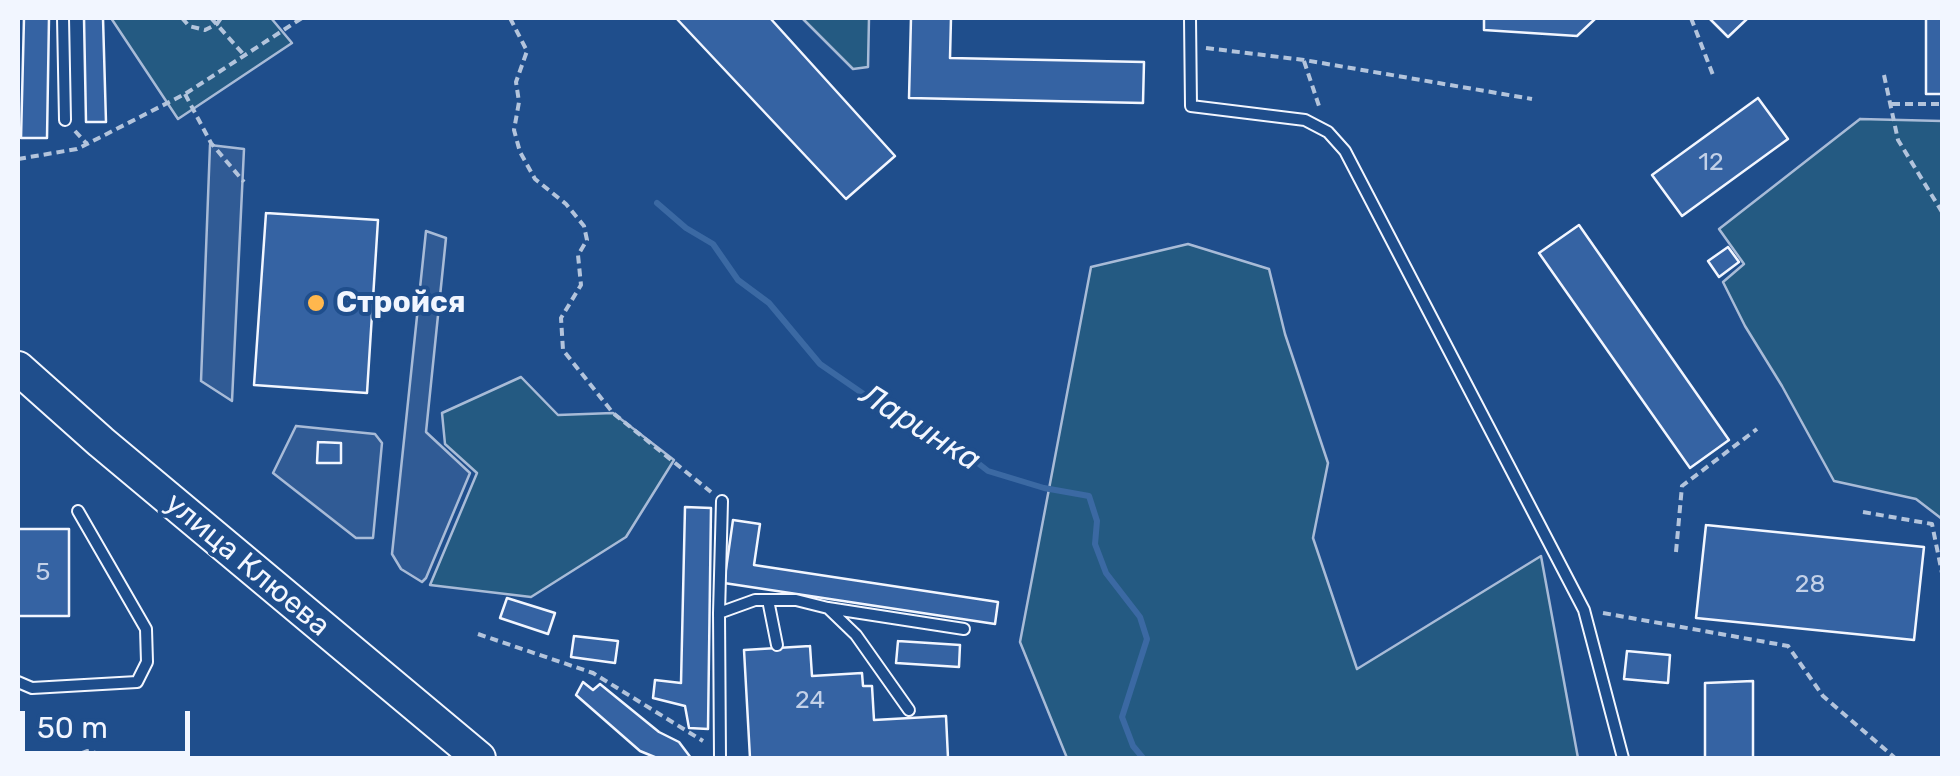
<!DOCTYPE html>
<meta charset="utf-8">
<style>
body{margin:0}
#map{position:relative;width:1960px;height:776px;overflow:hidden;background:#1f4e8c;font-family:Rubik,sans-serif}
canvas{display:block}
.frame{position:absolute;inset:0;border:20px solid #f2f6ff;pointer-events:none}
.scale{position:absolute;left:20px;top:711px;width:170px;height:45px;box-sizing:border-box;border:5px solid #f2f6ff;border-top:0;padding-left:12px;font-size:30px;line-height:35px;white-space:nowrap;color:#f2f6ff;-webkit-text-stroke:8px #1f4e8c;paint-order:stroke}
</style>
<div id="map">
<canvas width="1960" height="776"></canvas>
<div class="frame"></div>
<div class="scale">50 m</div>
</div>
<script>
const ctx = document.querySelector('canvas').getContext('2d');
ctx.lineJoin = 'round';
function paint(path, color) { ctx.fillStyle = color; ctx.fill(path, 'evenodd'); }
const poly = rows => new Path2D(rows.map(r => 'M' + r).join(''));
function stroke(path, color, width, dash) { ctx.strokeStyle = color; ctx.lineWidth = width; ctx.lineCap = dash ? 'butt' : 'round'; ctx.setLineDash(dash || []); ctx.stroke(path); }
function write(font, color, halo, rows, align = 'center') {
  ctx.font = font + ' Rubik,sans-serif'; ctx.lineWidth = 8; ctx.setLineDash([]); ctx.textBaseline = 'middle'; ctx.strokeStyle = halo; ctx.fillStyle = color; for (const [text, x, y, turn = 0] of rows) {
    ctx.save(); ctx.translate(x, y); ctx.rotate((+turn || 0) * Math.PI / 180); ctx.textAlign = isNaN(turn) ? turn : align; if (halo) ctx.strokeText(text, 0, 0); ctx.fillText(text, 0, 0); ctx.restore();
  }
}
const green = poly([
 [111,18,271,18,292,43,178,119,111,18],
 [802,18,869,18,868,67,853,69,802,18],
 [1860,119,1942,121,1942,519,1916,499,1834,481,1782,386,1745,326,1723,282,1744,264,1719,229,1860,119],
 [1188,244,1269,269,1285,334,1328,463,1313,538,1357,669,1541,556,1578,758,1067,758,1020,642,1091,267,1188,244],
 [521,377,558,415,613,413,674,460,626,537,531,597,430,585,477,473,445,444,442,413,521,377]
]);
paint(green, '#245a82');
stroke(green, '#a8bbd7', 2.5);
const parking = poly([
 [210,145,244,149,232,401,201,381,210,145],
 [426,231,446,238,426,432,470,473,426,578,422,582,401,569,392,554,426,231],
 [296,426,375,434,382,443,373,538,356,538,273,473,296,426]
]);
paint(parking, '#305b95');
stroke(parking, '#a8bbd7', 2.5);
stroke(poly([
 [657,203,686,228,713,244,738,280,769,303,820,364,878,404,951,442,988,471,1044,488,1089,496,1097,521,1095,544,1106,573,1140,617,1147,639,1122,717,1133,746,1143,758]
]), '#3b69a3', 6);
const building = poly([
 [24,18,49,18,47,138,21,138,24,18],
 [84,18,103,18,106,122,86,122,84,18],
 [651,18,770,18,895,156,846,199,676,18,651,18],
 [911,18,951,18,950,58,1144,62,1143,103,909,98,911,18],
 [1484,18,1596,18,1577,36,1484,30,1484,18],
 [1709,18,1748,18,1728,37,1709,18],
 [1926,18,1942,18,1942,94,1926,94,1926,18],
 [1758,98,1788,139,1682,216,1652,175,1758,98],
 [266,213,378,220,367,393,254,385,266,213],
 [1579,225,1729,440,1690,468,1539,253,1579,225],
 [1728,247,1739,262,1719,277,1708,261,1728,247],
 [318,442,341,443,341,463,317,463,318,442],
 [685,507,711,508,708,729,689,728,685,706,653,698,655,680,681,683,685,507],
 [733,520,760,524,754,565,998,602,995,624,724,583,733,520],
 [1706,525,1924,547,1914,640,1696,618,1706,525],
 [18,529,69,529,69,616,18,616,18,529],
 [507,598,555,613,548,634,500,618,507,598],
 [574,636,618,641,615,663,571,657,574,636],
 [898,641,960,645,959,667,896,663,898,641],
 [810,646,812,676,862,673,863,686,872,686,874,720,946,716,948,758,750,758,744,650,810,646],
 [1627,651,1670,655,1668,683,1624,679,1627,651],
 [1753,681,1753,758,1705,758,1705,683,1753,681],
 [583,682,593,690,600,684,659,732,679,742,691,758,657,758,640,751,576,695,583,682]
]);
paint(building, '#3563a3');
stroke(building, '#f2f6ff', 2.5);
const lane = poly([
 [63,18,65,120],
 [1190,18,1191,106,1305,120,1328,132,1345,151,1584,610,1623,758],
 [768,600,777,645],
 [829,609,856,635,909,710],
 [719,613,722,501],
 [18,682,32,688,137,682,147,662,146,629,78,511],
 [720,758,719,613,755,600,796,600,828,608,964,629]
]);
const primary = poly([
 [18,368,101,442,479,758]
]);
stroke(lane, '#f2f6ff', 14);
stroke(primary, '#f2f6ff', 36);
stroke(poly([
 [182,18,189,26,205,30,217,24,221,18],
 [211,18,245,56],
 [510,18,527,51,516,82,519,102,514,130,520,152,535,179,566,204,584,226,587,240,578,255,581,285,561,318,563,350,613,413,711,492],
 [1691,18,1713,75],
 [1206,48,1304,60,1532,99],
 [1304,61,1320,109],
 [1884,75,1898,140,1942,212],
 [185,94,211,143,244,182],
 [1892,104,1942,104],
 [75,131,87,144],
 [18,159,77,149,87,144,185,94,302,18],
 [1863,512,1932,524,1942,573],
 [1676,552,1682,486,1757,429],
 [1603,613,1788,646,1823,696,1895,758],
 [478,634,593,673,703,741],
 [69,758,87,751,119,758]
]), '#b3c4dc', 4, [8, 5]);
stroke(lane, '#1f4e8c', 10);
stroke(primary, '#1f4e8c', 32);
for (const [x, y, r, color] of [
 [316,303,10,"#ffb74d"]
]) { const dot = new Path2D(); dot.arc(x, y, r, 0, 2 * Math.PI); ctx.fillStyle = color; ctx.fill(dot); stroke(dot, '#1f4e8c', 4); }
write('25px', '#c3d1e8', null, [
 ["12",1711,163],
 ["5",43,573],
 ["28",1810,585],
 ["24",810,701]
]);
write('bold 30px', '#f2f6ff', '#1f4e8c', [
 ["Стройся",336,303]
], 'left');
write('30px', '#f2f6ff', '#1f4e8c', [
 ["улица Клюева",247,565,40]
]);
write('italic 32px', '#f2f6ff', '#1f4e8c', [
 ["Ларинка",920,428,32]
]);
</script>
